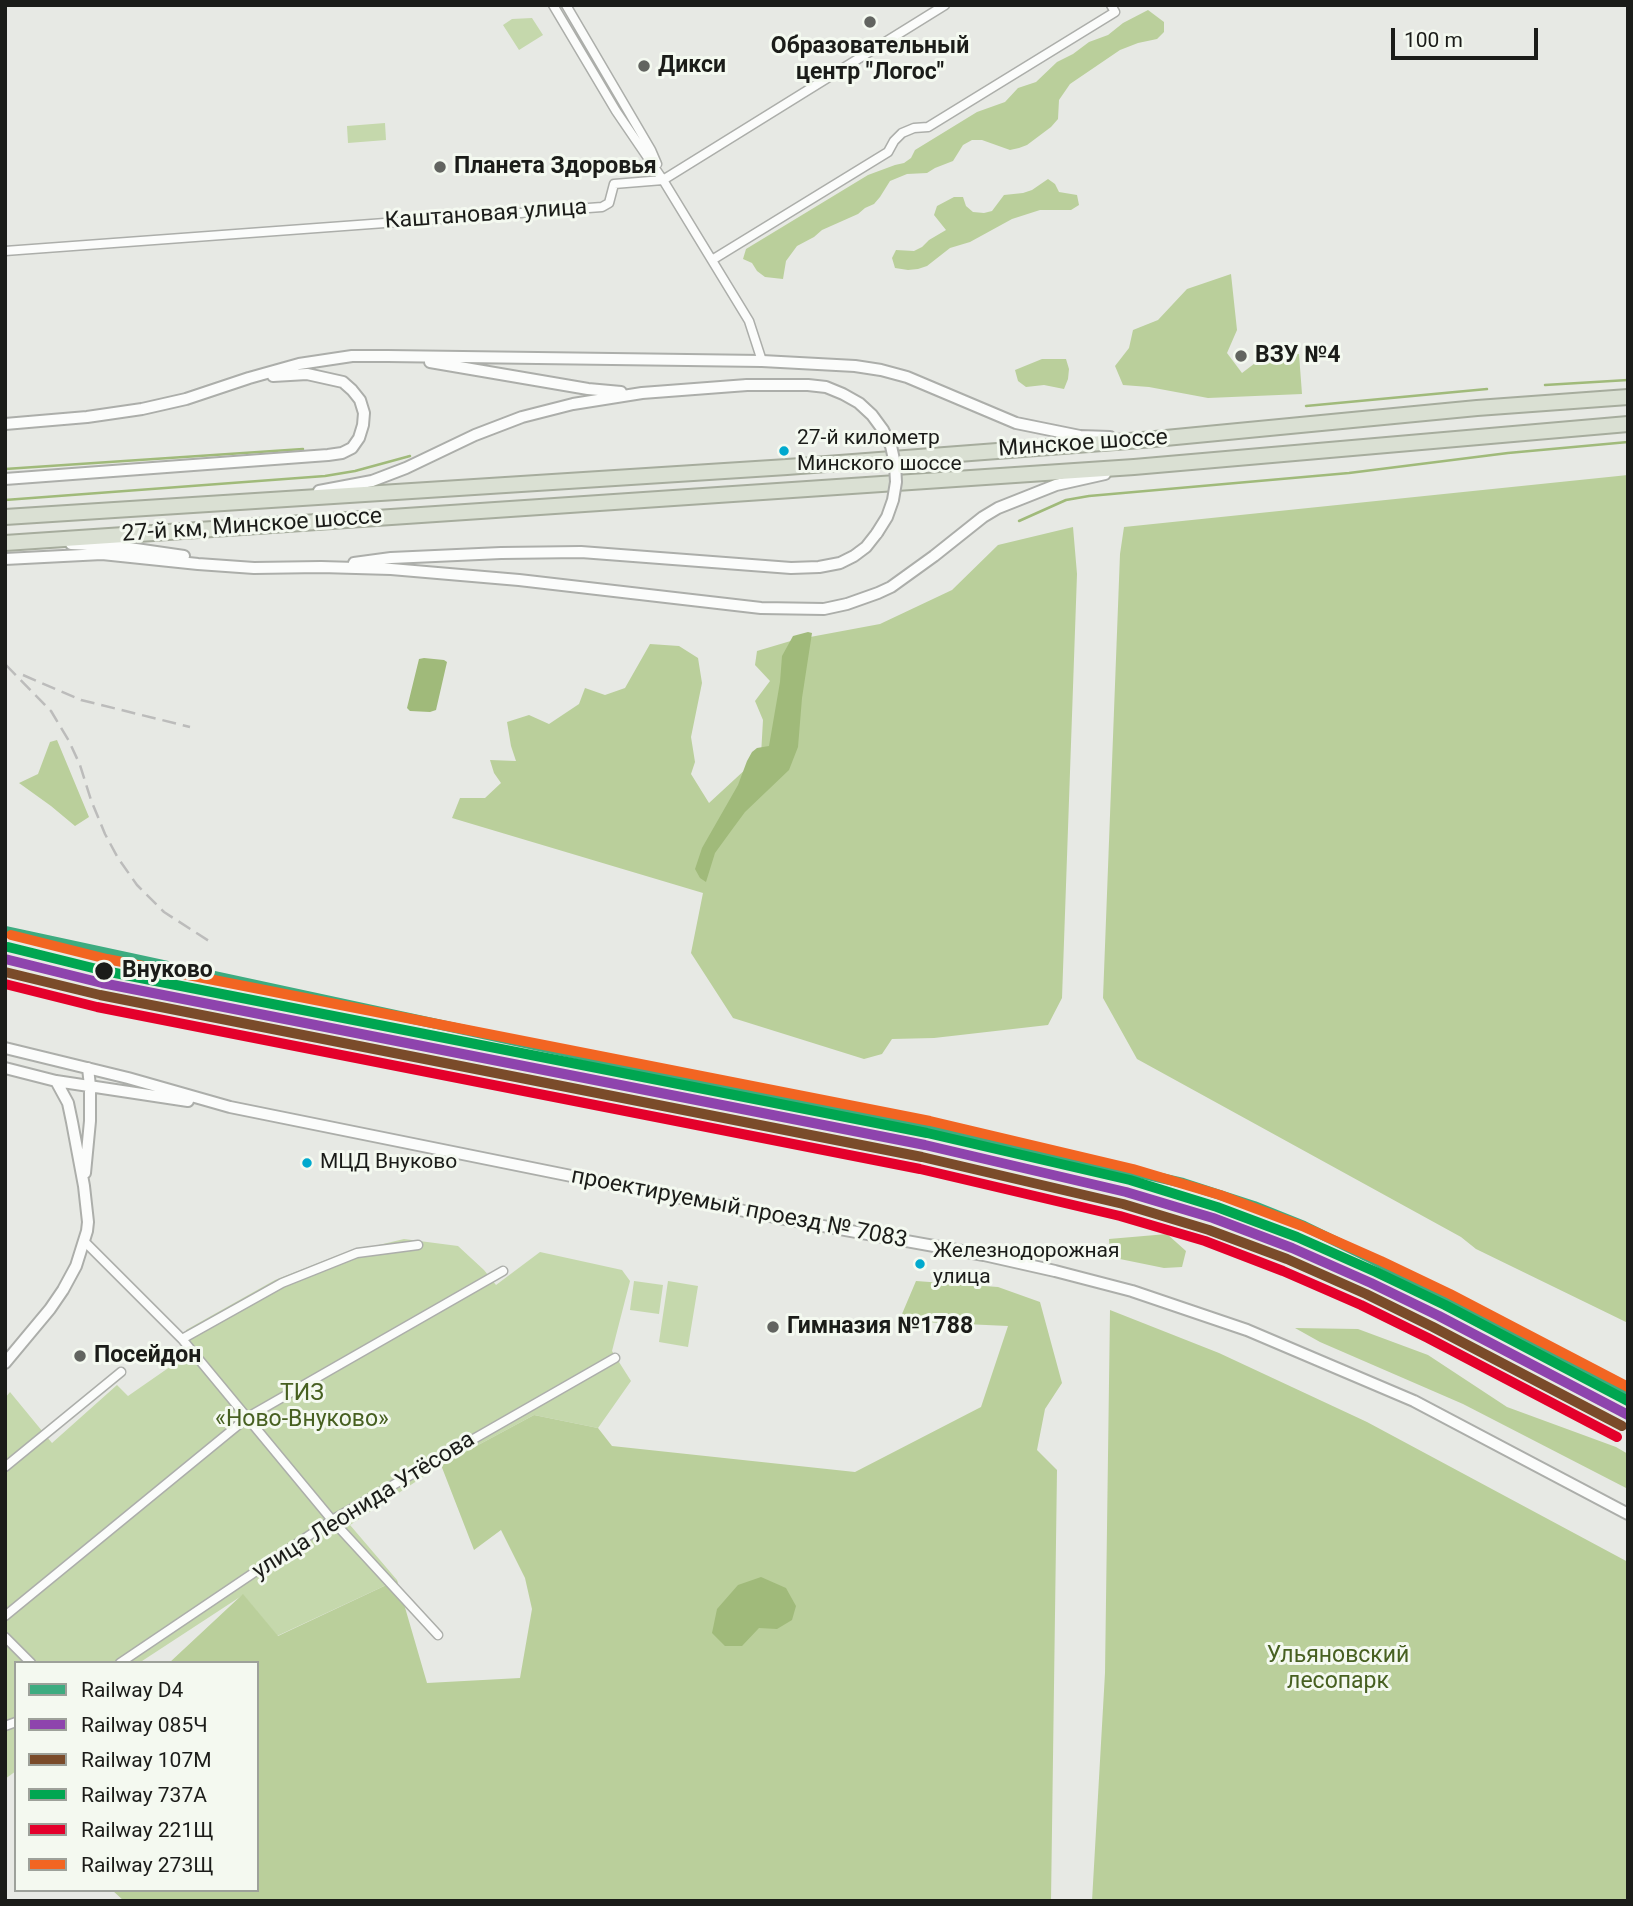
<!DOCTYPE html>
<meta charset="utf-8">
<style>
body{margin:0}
#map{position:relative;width:1633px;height:1906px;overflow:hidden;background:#e7e9e4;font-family:Roboto,sans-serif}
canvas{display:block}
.frame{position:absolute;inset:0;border:7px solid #1b1c19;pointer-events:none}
.legend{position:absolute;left:14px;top:1661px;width:245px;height:231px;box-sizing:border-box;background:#f4f9f0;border:2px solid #9da19a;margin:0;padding:9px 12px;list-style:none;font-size:21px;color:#1b1c19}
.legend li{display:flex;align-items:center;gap:14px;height:35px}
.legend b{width:35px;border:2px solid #9da19a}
.scale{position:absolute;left:1391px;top:28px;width:147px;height:32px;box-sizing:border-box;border:4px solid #1b1c19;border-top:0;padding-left:9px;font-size:21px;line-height:24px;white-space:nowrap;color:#1b1c19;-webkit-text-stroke:5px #f4f9f0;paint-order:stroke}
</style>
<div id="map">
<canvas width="1633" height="1906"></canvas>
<div class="frame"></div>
<ul class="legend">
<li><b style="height:9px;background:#3dac80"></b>Railway D4</li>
<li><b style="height:9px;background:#8e44ad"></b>Railway 085Ч</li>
<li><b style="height:9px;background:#7a4b2a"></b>Railway 107М</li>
<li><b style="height:9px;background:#00a651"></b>Railway 737А</li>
<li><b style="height:9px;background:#e4002b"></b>Railway 221Щ</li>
<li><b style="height:9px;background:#f26522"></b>Railway 273Щ</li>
</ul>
<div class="scale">100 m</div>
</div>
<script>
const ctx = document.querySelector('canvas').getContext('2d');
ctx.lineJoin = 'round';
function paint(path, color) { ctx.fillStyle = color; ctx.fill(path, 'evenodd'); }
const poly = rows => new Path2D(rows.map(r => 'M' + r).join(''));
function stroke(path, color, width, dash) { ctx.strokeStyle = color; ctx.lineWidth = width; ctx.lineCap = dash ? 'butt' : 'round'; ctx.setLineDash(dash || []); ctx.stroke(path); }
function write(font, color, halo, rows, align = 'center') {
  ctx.font = font + ' Roboto,sans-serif'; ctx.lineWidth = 6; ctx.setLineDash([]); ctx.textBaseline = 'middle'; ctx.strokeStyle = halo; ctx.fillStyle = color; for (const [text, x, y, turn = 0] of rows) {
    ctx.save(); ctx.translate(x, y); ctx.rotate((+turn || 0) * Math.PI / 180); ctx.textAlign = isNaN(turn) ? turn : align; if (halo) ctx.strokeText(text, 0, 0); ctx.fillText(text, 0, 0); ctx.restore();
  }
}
paint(poly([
 [532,18,543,35,519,50,503,25,512,19],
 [385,123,386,140,348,143,347,126],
 [404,1239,458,1246,484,1270,496,1285,540,1252,622,1270,630,1281,612,1351,631,1381,598,1428,534,1415,441,1465,350,1525,397,1580,277,1636,243,1595,139,1663,16,1663,16,1771,5,1779,5,1398,10,1392,52,1443,117,1385,128,1396,187,1355,186,1330,275,1280,341,1254],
 [634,1281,663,1285,659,1314,630,1310],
 [668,1281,698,1286,688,1347,659,1342]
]), '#c5d8ac');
paint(poly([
 [1148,10,1164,22,1164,32,1157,39,1138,43,1120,50,1070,84,1059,100,1058,119,1051,127,1027,145,1019,148,1010,150,982,140,972,140,963,145,953,161,935,168,927,173,907,174,890,181,880,197,874,204,865,208,858,214,822,230,814,237,797,246,786,261,783,279,765,277,757,271,752,263,743,259,746,249,868,175,895,165,904,163,911,158,915,150,977,112,1005,102,1018,88,1036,82,1057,62,1073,54,1089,42,1108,35,1123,23],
 [1048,179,1055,184,1059,192,1077,195,1079,205,1071,210,1040,210,1012,219,970,242,950,248,927,266,918,269,908,270,895,268,892,258,896,250,914,251,922,247,929,240,946,230,934,215,937,206,954,197,963,197,966,206,973,212,984,213,992,211,1004,195,1023,193,1032,190],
 [1231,274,1237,330,1227,353,1242,373,1267,354,1299,354,1302,394,1208,398,1149,387,1123,385,1115,366,1129,348,1133,330,1158,320,1187,289],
 [1042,359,1066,359,1069,369,1068,379,1064,389,1044,385,1026,387,1018,381,1015,370],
 [1628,475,1628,1323,1476,1249,1461,1237,1137,1059,1103,998,1120,554,1124,527],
 [1073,527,1077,574,1062,998,1048,1025,934,1038,892,1039,882,1054,864,1059,733,1018,691,953,703,893,452,818,460,798,485,798,501,783,494,773,490,760,516,761,511,746,507,722,529,715,549,724,579,704,585,688,605,695,625,688,650,644,679,646,698,658,702,683,691,737,695,762,691,774,709,803,761,755,763,720,755,701,770,681,755,665,757,651,794,640,880,624,952,590,998,545],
 [57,740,89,817,75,826,51,806,19,783,38,774,50,742],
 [1167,1234,1186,1251,1182,1267,1164,1268,1110,1257,1109,1239],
 [916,1281,998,1287,1040,1302,1062,1383,1045,1409,1037,1450,1057,1470,1051,1901,124,1901,112,1890,257,1890,257,1663,169,1663,243,1594,278,1636,397,1580,427,1683,520,1678,532,1609,525,1578,501,1530,474,1550,441,1465,534,1415,598,1428,612,1446,855,1472,981,1407,1008,1326,899,1321],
 [1110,1310,1219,1353,1367,1422,1628,1562,1628,1901,1092,1901,1105,1673],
 [1295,1328,1358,1329,1428,1355,1507,1407,1616,1447,1628,1454,1628,1489,1463,1404,1320,1342]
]), '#bacf9b');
paint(poly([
 [808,632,812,633,802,698,798,747,789,770,745,812,731,831,715,853,706,882,700,878,695,869,702,848,738,785,747,761,752,752,757,748,769,746,780,682,782,656,793,636],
 [424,658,444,660,447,662,436,710,430,712,410,711,407,708,419,659],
 [761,1577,786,1588,796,1606,792,1620,777,1629,759,1628,742,1646,725,1646,712,1633,717,1609,738,1585]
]), '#a0ba7a');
stroke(poly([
 [1545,385,1628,380],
 [1306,406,1487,389],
 [5,469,303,449],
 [5,500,325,476,355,471,410,456],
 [1019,521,1066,500,1089,496,1349,473,1508,453,1628,442]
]), '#a0ba7a', 2.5);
const street = poly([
 [553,5,616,111,663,180,749,321,762,361],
 [566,5,651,150,657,164],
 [5,251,602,207,609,203,614,184,663,180,945,5],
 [712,260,888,152,894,141,902,133,914,128,928,127,1115,12,1111,5],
 [85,1242,182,1339,332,1520,438,1635],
 [182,1339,282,1283,357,1253,418,1245],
 [5,1467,121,1372],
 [5,1616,248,1417,503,1271],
 [5,1637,31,1663],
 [120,1663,332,1520,615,1358],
 [5,1726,16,1722]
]);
const secondary = poly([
 [430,362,588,389,621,392],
 [5,424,87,417,142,409,186,399,249,378,299,364,352,356,388,356,762,361,855,366,881,370,907,377,1016,423,1080,436,1110,437],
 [5,479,328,455,342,453,352,448,359,438,363,425,364,413,360,400,352,390,343,382,307,374,273,376],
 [319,491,372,481,406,468,475,435,522,417,573,404,642,393,747,385],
 [71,544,115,546,184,556],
 [5,559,102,554,198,564,254,568,321,567,391,569,519,580,761,608,824,609,847,604,878,593,891,587,934,556,983,517,998,508,1056,485,1105,474],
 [354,563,391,558,501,553,581,552,791,568,819,567,840,563,854,556,866,547,877,533],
 [5,1048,128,1078,230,1107,784,1219,984,1255,1055,1271,1132,1291,1247,1330,1414,1401,1628,1514],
 [5,1068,56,1081,188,1101],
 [85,1173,90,1121,90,1086,88,1068],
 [5,1363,50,1309,63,1290,76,1266,87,1231,88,1222,84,1186,72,1122,68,1103,56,1081]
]);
const highway = poly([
 [5,517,787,467,1155,439,1477,408,1628,397],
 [5,543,1134,467,1628,424]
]);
stroke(street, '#acaeaa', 11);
stroke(secondary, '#acaeaa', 14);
stroke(highway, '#a6ac9d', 18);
stroke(street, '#fbfcfb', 8);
stroke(secondary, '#fbfcfb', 10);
stroke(highway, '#dae0d3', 14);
stroke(poly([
 [6,665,51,711,69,741,80,765,91,800,105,834,118,858,137,885,164,912,209,941],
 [23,675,81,700,190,727]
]), '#bcbcbb', 2.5, [14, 7]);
const secondaryBridge = poly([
 [747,385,808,385,826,387,843,394,859,403,872,415,883,430,891,446,895,464,896,482,893,500,887,517,877,533]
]);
stroke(secondaryBridge, '#acaeaa', 14, []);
stroke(secondaryBridge, '#fbfcfb', 10);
stroke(poly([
 [5,931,632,1066,745,1094,1095,1163,1183,1183,1254,1206,1304,1226,1372,1259,1628,1394]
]), '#3dac80', 10);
stroke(poly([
 [5,959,102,983,925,1145,1126,1192,1213,1218,1292,1248,1371,1283,1439,1316,1628,1415]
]), '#8e44ad', 10);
stroke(poly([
 [5,972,100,995,922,1157,1123,1204,1209,1230,1287,1259,1366,1294,1433,1327,1622,1426]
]), '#7a4b2a', 10);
stroke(poly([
 [8,947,105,971,927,1133,1130,1180,1217,1207,1297,1237,1376,1272,1445,1305,1628,1401]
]), '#00a651', 10);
stroke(poly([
 [5,984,97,1007,920,1169,1120,1216,1205,1241,1283,1271,1361,1305,1428,1338,1617,1437]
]), '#e4002b', 10);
stroke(poly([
 [11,935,107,959,930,1121,1133,1169,1220,1195,1302,1226,1381,1261,1450,1294,1628,1387]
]), '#f26522', 10);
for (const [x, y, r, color] of [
 [870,22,7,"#626460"],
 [644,66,7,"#626460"],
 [440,167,7,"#626460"],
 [1241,356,7,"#626460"],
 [784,451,6,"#00a9ce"],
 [104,971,10,"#1b1c19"],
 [307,1163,6,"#00a9ce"],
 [920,1264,6,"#00a9ce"],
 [773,1327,7,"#626460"],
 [80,1356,7,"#626460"]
]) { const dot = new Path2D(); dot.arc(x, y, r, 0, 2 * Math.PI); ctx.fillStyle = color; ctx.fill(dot); stroke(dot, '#f4f9f0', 2.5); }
write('21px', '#1b1c19', '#f4f9f0', [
 ["27-й километр",797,439],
 ["Минского шоссе",797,465],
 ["МЦД Внуково",320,1163],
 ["Железнодорожная",933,1252],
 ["улица",933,1278]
], 'left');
write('bold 23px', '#1b1c19', '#f4f9f0', [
 ["Образовательный",870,47,"center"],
 ["центр \"Логос\"",870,73,"center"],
 ["Дикси",658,66],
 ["Планета Здоровья",454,167],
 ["ВЗУ №4",1255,356],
 ["Гимназия №1788",787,1327],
 ["Посейдон",94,1356]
], 'left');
write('23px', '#1b1c19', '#f4f9f0', [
 ["Каштановая улица",486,215,-4],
 ["Минское шоссе",1083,444,-4],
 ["27-й км, Минское шоссе",252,526,-4],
 ["проектируемый проезд № 7083",739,1209,11],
 ["улица Леонида Утёсова",364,1506,-32]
]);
write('bold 23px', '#1b1c19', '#f4f9f0', [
 ["Внуково",122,971]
], 'left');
write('23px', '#476021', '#f4f9f0', [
 ["ТИЗ",302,1394],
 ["«Ново-Внуково»",302,1420],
 ["Ульяновский",1338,1656],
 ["лесопарк",1338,1682]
]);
</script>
